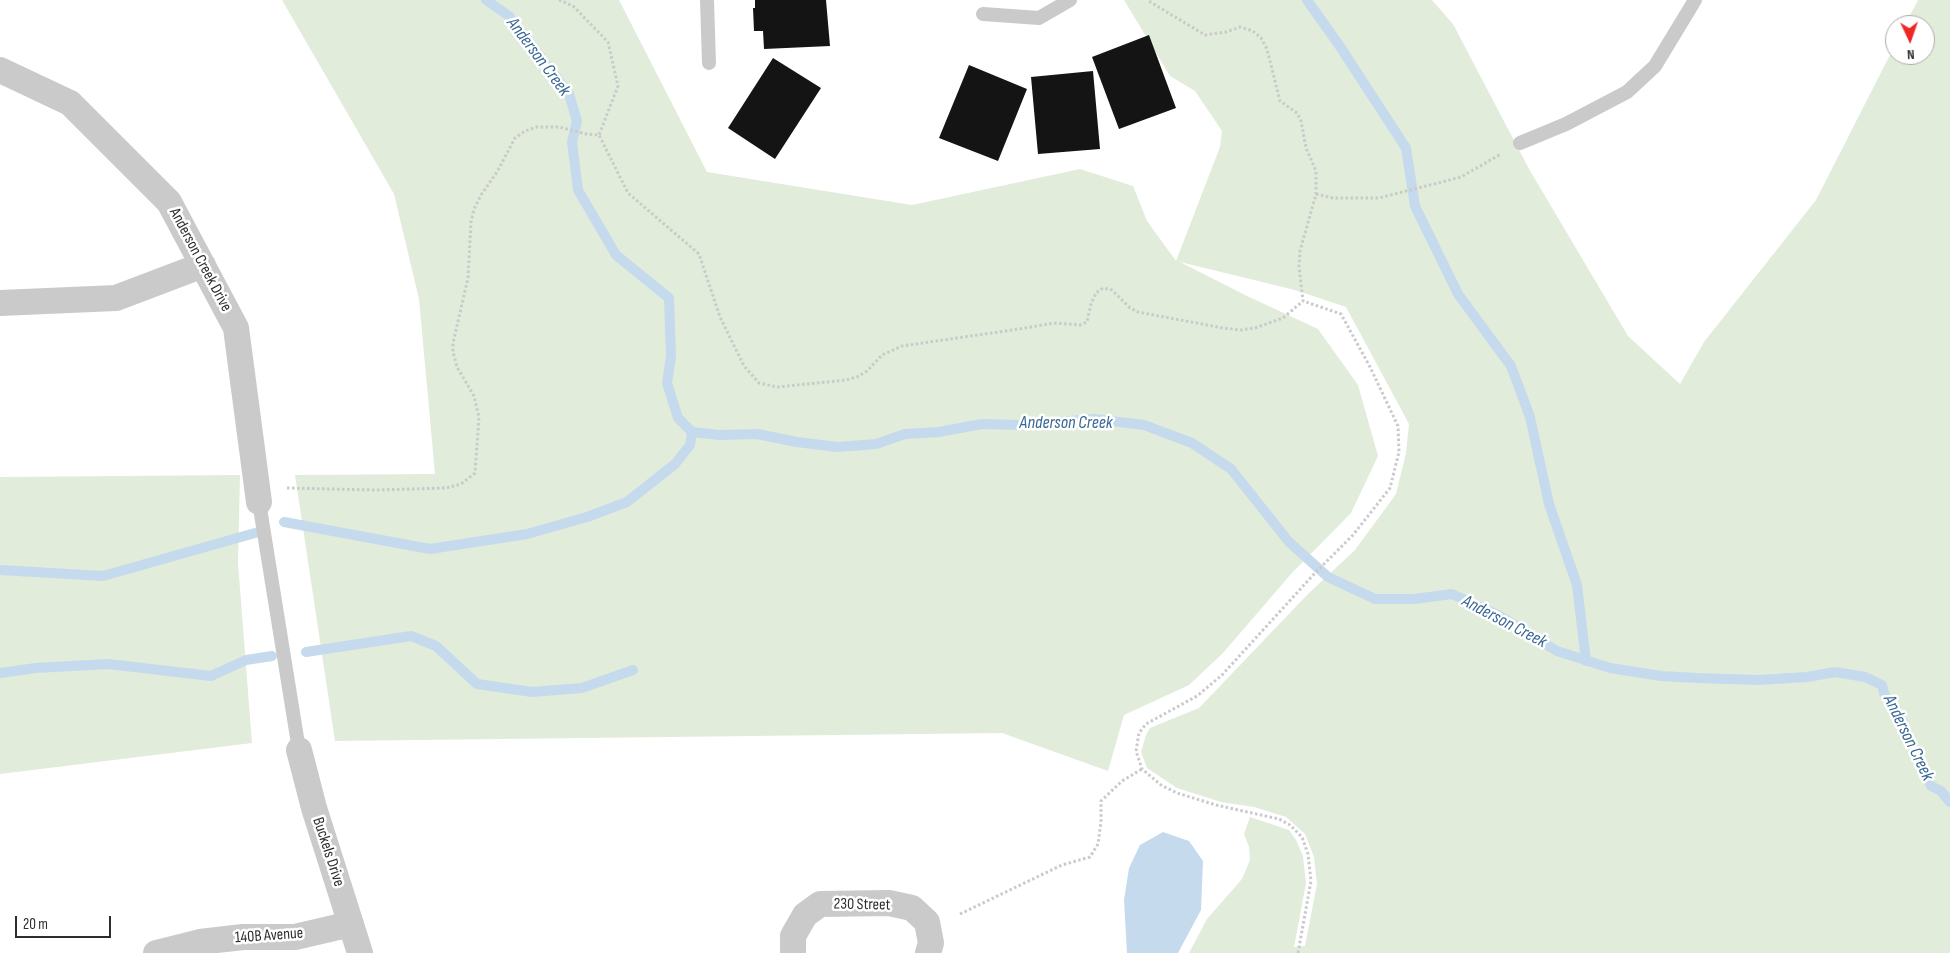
<!DOCTYPE html>
<style>
body{margin:0}
#map{position:relative;width:1950px;height:953px;overflow:hidden;background:#fff;font-family:"Sofia Sans Condensed",sans-serif}
canvas{display:block}
.north{position:absolute;left:1885px;top:15px;width:50px;height:50px;box-sizing:border-box;background:#fff;border:1px solid #ababab;border-radius:50%;rotate:177deg;font-size:14px;font-weight:700;line-height:20px;text-align:center;color:#2d2d2d}
.north::after{content:'';display:block;margin:auto;width:18px;height:22px;background:#f02824;clip-path:polygon(50% 0,100% 100%,50% 72%,0 100%)}
.scale{position:absolute;left:15px;top:916px;width:96px;height:22px;box-sizing:border-box;border:2px solid #2d2d2d;border-top:0;padding-left:6px;font-size:15px;line-height:18px;white-space:nowrap;color:#2d2d2d;-webkit-text-stroke:4px #fff;paint-order:stroke}
</style>
<div id="map">
<canvas width="1950" height="953"></canvas>
<div class="north">N</div>
<div class="scale">20 m</div>
</div>
<script>
const ctx = document.querySelector('canvas').getContext('2d');
ctx.lineJoin = 'round';
function paint(path, color) { ctx.fillStyle = color; ctx.fill(path, 'evenodd'); }
const poly = rows => new Path2D(rows.map(r => 'M' + r).join(''));
function stroke(path, color, width, dash) { ctx.strokeStyle = color; ctx.lineWidth = width; ctx.lineCap = dash ? 'butt' : 'round'; ctx.setLineDash(dash || []); ctx.stroke(path); }
function write(font, color, halo, rows, align = 'center') {
  ctx.font = font + ' "Sofia Sans Condensed",sans-serif'; ctx.lineWidth = 5; ctx.setLineDash([]); ctx.textBaseline = 'middle'; ctx.strokeStyle = halo; ctx.fillStyle = color; for (const [text, x, y, turn = 0] of rows) {
    ctx.save(); ctx.translate(x, y); ctx.rotate((+turn || 0) * Math.PI / 180); ctx.textAlign = isNaN(turn) ? turn : align; if (halo) ctx.strokeText(text, 0, 0); ctx.fillText(text, 0, 0); ctx.restore();
  }
}
paint(poly([
 [282,0,619,0,707,172,912,205,1080,169,1133,186,1147,221,1176,261,1220,147,1222,131,1195,91,1170,76,1124,0,1432,0,1453,24,1529,169,1628,336,1680,384,1704,342,1816,200,1895,45,1895,55,1925,55,1925,25,1905,25,1918,0,1950,0,1950,953,1189,953,1207,919,1242,879,1250,860,1249,847,1244,834,1250,817,1289,830,1296,840,1303,856,1306,883,1294,947,1305,946,1317,884,1314,857,1305,834,1286,817,1254,807,1221,802,1177,788,1147,768,1141,752,1146,735,1150,728,1199,708,1308,594,1355,550,1396,494,1406,453,1409,424,1346,307,1295,290,1180,262,1247,296,1318,329,1358,385,1378,456,1351,513,1291,574,1223,653,1189,685,1124,715,1108,771,1002,733,335,741,295,475,435,474,419,299,394,194],
 [240,475,238,563,252,743,0,774,0,477]
]), '#e2ecda');
paint(poly([
 [1163,832,1189,841,1203,861,1201,910,1178,953,1127,953,1124,900,1129,868,1140,845]
]), '#c5daed');
stroke(poly([
 [486,0,509,16,569,94,577,121,572,142,578,190,616,255,669,298,671,356,667,383,678,418,692,432,720,435,757,434,797,442,837,447,876,444,905,434,939,432,982,424,1020,425,1094,419,1144,425,1192,443,1231,469,1289,542,1328,577,1375,599,1414,599,1452,594,1498,615,1557,651,1610,668,1661,676,1697,678,1759,680,1807,677,1835,672,1865,677,1882,685,1884,693,1902,720,1906,733,1931,786,1941,791,1950,802],
 [1307,0,1339,45,1406,148,1415,206,1458,294,1511,366,1530,417,1549,504,1577,585,1586,661],
 [284,522,430,549,527,534,587,517,627,502,675,464,690,445,692,432],
 [0,570,103,576,255,533],
 [306,652,411,636,436,646,477,684,532,692,582,688,633,670],
 [0,673,36,668,108,664,211,676,246,660,272,656]
]), '#c5daed', 10);
paint(poly([
 [755,0,826,0,830,46,764,49,763,31,754,31,753,8,755,8],
 [1149,35,1176,108,1119,129,1092,57],
 [773,58,821,88,775,159,728,128],
 [969,65,1027,89,998,161,939,138],
 [1093,71,1100,149,1038,154,1031,77]
]), '#141414');
stroke(poly([
 [559,0,573,6,608,42,618,86,599,135],
 [1316,194,1333,198,1379,198,1461,177,1501,154],
 [287,488,375,490,446,488,461,484,475,473,479,417,474,396,457,367,453,352,453,343,468,278,471,222,474,209,481,195,497,172,515,138,525,131,537,127,559,127,586,134,599,135,628,193,699,254,720,317,744,366,759,383,777,387,846,380,857,377,867,371,882,355,902,346,1019,329,1054,323,1080,325,1087,322,1091,304,1096,293,1103,288,1112,290,1130,308,1138,312,1223,328,1240,330,1255,328,1283,318,1303,301,1299,266,1300,251,1316,194,1316,171,1306,148,1301,121,1297,113,1280,101,1267,49,1261,38,1253,31,1240,27,1226,32,1205,35,1147,0],
 [960,914,1062,865,1090,857,1098,844,1101,822,1101,801,1122,781,1142,769],
 [1298,953,1311,881,1308,854,1302,837,1290,825,1279,819,1216,805,1177,793,1161,785,1142,769,1136,751,1139,733,1146,724,1197,696,1222,675,1315,573,1353,535,1390,488,1399,452,1398,426,1370,367,1341,314,1303,301]
]), '#cacaca', 3, [2.5, 2.5]);
stroke(poly([
 [707,0,709,63],
 [983,14,1039,18,1070,0],
 [1520,143,1566,124,1627,92,1655,66,1695,0],
 [259,502,299,750]
]), '#cacaca', 14);
stroke(poly([
 [0,70,70,103,169,202,236,328,259,502],
 [0,303,116,298,203,265],
 [299,750,314,808,360,953],
 [156,953,200,942,243,937,295,937,351,924],
 [793,953,793,936,805,915,820,904,889,903,912,908,927,922,931,943,928,953]
]), '#cacaca', 26);
write('16px', '#2d2d2d', '#fff', [
 ["Anderson Creek Drive",200,260,62],
 ["Buckels Drive",328,852,72],
 ["230 Street",862,905,1],
 ["140B Avenue",269,936,-4]
]);
write('italic 18px', '#376794', '#fff', [
 ["Anderson Creek",538,57,53],
 ["Anderson Creek",1066,423],
 ["Anderson Creek",1504,622,28],
 ["Anderson Creek",1908,738,64]
]);
</script>
